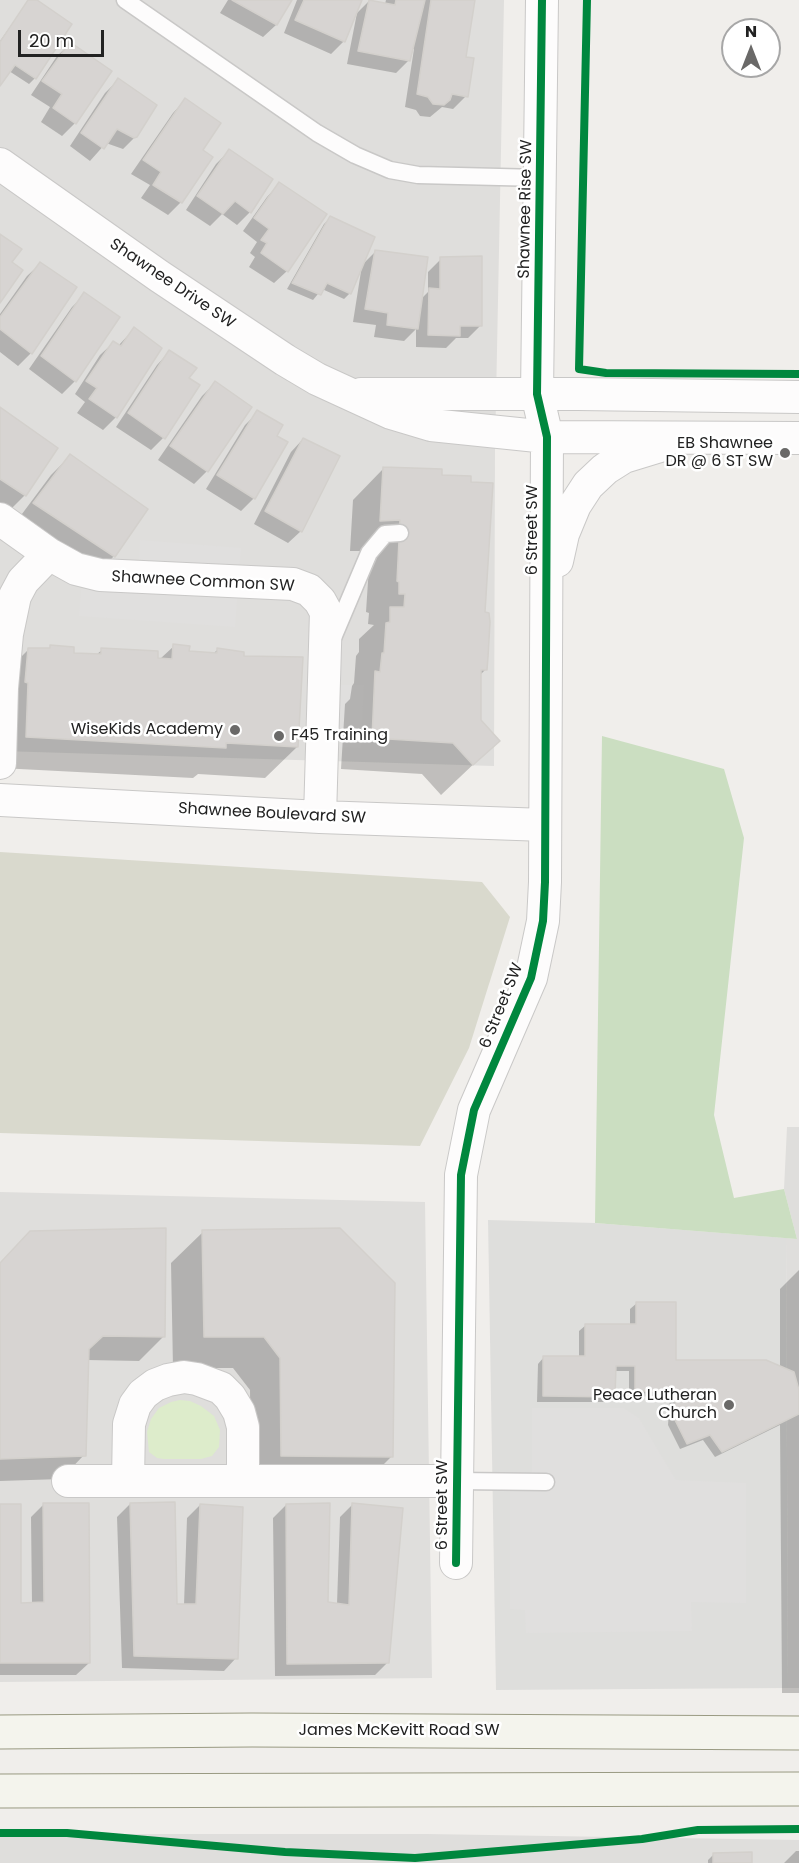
<!DOCTYPE html>
<style>
body{margin:0}
#map{position:relative;width:799px;height:1863px;overflow:hidden;background:#f0eeeb;font-family:Poppins,sans-serif}
canvas{display:block}
.north{position:absolute;left:721px;top:18px;width:60px;height:60px;box-sizing:border-box;background:#fff;border:2px solid #a7a7a7;border-radius:50%;rotate:0deg;font-size:16px;font-weight:700;line-height:24px;text-align:center;color:#222}
.north::after{content:'';display:block;margin:auto;width:21px;height:27px;background:#6a6968;clip-path:polygon(50% 0,100% 100%,50% 72%,0 100%)}
.scale{position:absolute;left:18px;top:30px;width:86px;height:27px;box-sizing:border-box;border:3px solid #222;border-top:0;padding-left:8px;font-size:18px;line-height:21px;white-space:nowrap;color:#222;-webkit-text-stroke:4px #fff;paint-order:stroke}
</style>
<div id="map">
<canvas width="799" height="1863"></canvas>
<div class="north">N</div>
<div class="scale">20 m</div>
</div>
<script>
const ctx = document.querySelector('canvas').getContext('2d');
ctx.lineJoin = 'round';
function paint(path, color) { ctx.fillStyle = color; ctx.fill(path, 'evenodd'); }
const poly = rows => new Path2D(rows.map(r => 'M' + r).join(''));
function stroke(path, color, width, dash) { ctx.strokeStyle = color; ctx.lineWidth = width; ctx.lineCap = dash ? 'butt' : 'round'; ctx.setLineDash(dash || []); ctx.stroke(path); }
function write(font, color, halo, rows, align = 'center') {
  ctx.font = font + ' Poppins,sans-serif'; ctx.lineWidth = 5; ctx.setLineDash([]); ctx.textBaseline = 'middle'; ctx.strokeStyle = halo; ctx.fillStyle = color; for (const [text, x, y, turn = 0] of rows) {
    ctx.save(); ctx.translate(x, y); ctx.rotate((+turn || 0) * Math.PI / 180); ctx.textAlign = isNaN(turn) ? turn : align; if (halo) ctx.strokeText(text, 0, 0); ctx.fillText(text, 0, 0); ctx.restore();
  }
}
paint(poly([
 [0,0,504,0,495,450,494,766,0,751],
 [787,1127,799,1127,799,1688,788,1688,786,1238,797,1239,784,1189],
 [0,1192,425,1202,432,1678,0,1682],
 [0,1834,427,1834,799,1840,799,1863,0,1863]
]), '#dfdedc');
paint(poly([
 [488,1220,595,1223,786,1238,788,1688,496,1690]
]), '#dededc');
paint(poly([
 [0,852,482,882,510,917,469,1048,420,1146,0,1133]
]), '#d9d9cd');
paint(poly([
 [180,1400,190,1401,201,1406,214,1416,220,1430,219,1447,212,1456,201,1459,164,1459,157,1458,149,1452,147,1432,151,1419,159,1408,171,1402]
]), '#ddeccb');
paint(poly([
 [602,736,724,769,744,838,714,1115,734,1198,784,1189,797,1239,595,1223]
]), '#cbdec1');
paint(poly([
 [140,540,241,548,235,627,79,616,81,590,139,566],
 [341,685,364,685,361,748,338,747],
 [532,1408,624,1408,639,1418,676,1480,746,1483,746,1603,691,1602,692,1631,526,1633,525,1610,510,1609,510,1474,532,1473]
]), '#e0dfde');
paint(poly([
 [29,0,34,0,35,78,29,84,9,71,0,83,0,41],
 [228,0,290,0,276,25,263,37,220,13],
 [297,0,361,0,344,41,331,54,284,33],
 [370,0,385,4,386,0,423,0,422,3,425,0,474,0,464,58,466,96,453,109,442,107,430,117,420,116,416,110,405,107,414,49,412,49,409,60,396,73,347,64,357,13],
 [70,44,110,72,75,123,62,136,41,122,50,107,31,95,57,56],
 [118,80,136,136,123,149,106,143,90,161,70,146,105,93],
 [185,100,201,151,181,202,168,215,141,198,150,185,131,174,173,113],
 [229,151,271,179,250,212,237,225,222,214,210,226,186,210,216,164],
 [279,184,287,271,274,283,249,267,255,257,250,253,257,242,243,231,267,197],
 [330,218,350,293,344,299,322,289,313,300,287,289,324,224],
 [376,251,421,299,428,292,428,272,441,259,481,325,468,338,456,338,446,348,416,347,416,329,404,341,374,337,376,325,353,322,362,265],
 [40,264,75,288,31,353,18,366,0,352,0,314,27,276],
 [85,294,75,381,62,394,29,369,72,307],
 [134,329,116,417,103,430,77,413,85,402,75,394,100,355,113,343,118,346],
 [169,352,187,379,163,438,151,450,116,427,157,365],
 [215,383,207,471,194,484,158,460,202,396],
 [0,409,56,448,25,495,6,514,0,510],
 [258,412,254,498,241,511,206,489,245,425],
 [303,439,301,531,288,543,254,524,291,452],
 [70,456,114,556,96,575,16,522,51,475],
 [384,468,483,613,486,669,479,676,480,720,498,741,441,795,422,774,341,769,345,704,350,699,352,686,354,683,356,656,359,652,359,639,374,625,368,624,369,613,366,612,370,551,350,551,353,500],
 [174,646,188,653,213,654,218,649,242,657,297,747,265,778,198,774,193,778,0,768,0,678,29,649,48,649,51,647,73,654,96,655,102,650,160,659],
 [203,1232,392,1456,360,1488,251,1487,250,1390,233,1368,173,1368,171,1263],
 [0,1264,163,1337,139,1361,87,1360,84,1455,61,1479,0,1481],
 [799,1270,799,1693,782,1693,780,1425,715,1457,703,1440,680,1449,668,1425,670,1397,629,1396,629,1371,614,1371,614,1396,608,1402,537,1402,538,1364,544,1357,579,1358,579,1331,586,1325,630,1325,630,1309,637,1303,674,1361,780,1367,780,1289],
 [44,1504,89,1663,76,1675,0,1675,0,1505,20,1604,32,1604,31,1517],
 [130,1504,176,1605,184,1605,187,1518,200,1505,236,1658,224,1671,122,1668,117,1517],
 [353,1504,387,1663,375,1675,275,1676,273,1518,286,1505,327,1603,337,1604,340,1517],
 [796,1851,799,1851,799,1863,784,1863],
 [714,1854,751,1863,708,1863,708,1860]
]), '#0003');
const building = poly([
 [28,0,37,0,72,24,36,79,15,65,0,86,0,42,28,0],
 [232,0,292,0,277,25,232,0],
 [304,0,362,0,345,42,295,20,304,0],
 [369,0,395,5,396,0,425,0,410,61,358,51,369,0],
 [431,0,475,0,466,57,474,58,468,97,452,94,450,100,444,105,433,104,428,97,417,94,431,0],
 [70,42,112,71,76,124,53,108,62,94,42,81,70,42],
 [118,78,157,105,137,137,134,138,117,129,104,149,81,133,118,78],
 [185,98,221,123,203,150,213,157,182,203,153,185,161,172,143,160,185,98],
 [229,149,273,179,251,213,235,201,223,214,197,196,229,149],
 [279,182,327,214,288,272,261,253,267,243,261,240,269,229,254,218,279,182],
 [330,216,375,237,351,294,327,283,321,295,292,283,330,216],
 [0,234,22,249,12,262,23,270,0,303,0,234],
 [375,250,428,257,418,329,387,325,388,313,365,309,375,250],
 [482,256,482,326,460,326,460,336,428,335,429,288,440,289,440,257,482,256],
 [40,262,77,287,32,354,0,329,0,317,40,262],
 [84,292,120,317,76,382,41,356,84,292],
 [134,327,162,348,117,418,89,399,97,388,86,381,113,341,121,346,134,327],
 [169,350,197,368,189,378,200,385,165,439,128,413,169,350],
 [215,381,252,407,208,472,170,446,215,381],
 [0,407,58,448,26,496,0,479,0,407],
 [257,410,283,425,277,436,288,442,255,499,217,475,257,410],
 [303,438,340,456,302,532,265,511,303,438],
 [70,454,148,509,115,557,33,503,70,454],
 [383,467,442,469,442,475,471,476,471,482,493,483,485,612,489,613,490,622,488,657,487,670,481,670,481,720,500,741,473,765,453,743,372,738,375,671,380,672,382,653,384,653,386,623,390,622,390,607,404,607,405,594,399,594,399,582,397,581,400,520,380,521,383,467],
 [173,644,190,646,189,651,217,653,217,648,244,652,244,656,303,657,298,747,226,743,226,748,26,737,28,683,25,682,28,648,50,648,50,645,74,647,74,653,101,654,101,648,158,651,158,658,172,659,173,644],
 [166,1228,165,1337,103,1336,89,1349,86,1456,0,1459,0,1263,30,1231,166,1228],
 [340,1228,395,1283,393,1457,281,1456,280,1358,264,1337,204,1337,202,1230,340,1228],
 [636,1302,676,1302,676,1360,766,1360,794,1372,799,1390,799,1414,722,1452,710,1435,687,1444,674,1418,676,1391,635,1391,635,1366,616,1366,615,1397,543,1396,543,1356,585,1356,585,1324,636,1324,636,1302],
 [175,1502,177,1604,196,1604,200,1504,243,1507,238,1659,134,1656,130,1503,175,1502],
 [43,1503,89,1503,90,1663,0,1663,0,1504,21,1504,21,1603,44,1602,43,1503],
 [330,1503,328,1602,349,1605,352,1503,403,1508,389,1663,287,1664,286,1504,330,1503],
 [752,1852,752,1863,713,1863,713,1853,752,1852]
]);
paint(building, '#d7d4d2');
stroke(building, '#d3d0cc', 1.5);
const lane = poly([
 [125,0,317,133,355,155,390,170,418,175,540,178],
 [333,638,369,553,385,534,400,533],
 [457,1481,546,1482]
]);
const street = poly([
 [0,164,159,276,285,360,317,379,391,413,431,425,547,437,799,438],
 [361,394,578,394,799,397],
 [0,519,49,554],
 [557,561,563,534,575,505,588,485,605,469,624,457,660,446],
 [0,763,2,688,7,634,15,596,23,581,49,554,76,569,100,575,293,584,309,590,320,601,326,612,320,817],
 [0,800,320,817,545,825],
 [68,1481,457,1481],
 [128,1481,129,1424,135,1405,143,1394,155,1385,168,1380,184,1377,197,1379,221,1388,230,1397,239,1412,243,1427,243,1481],
 [456,1563,461,1175,474,1110,531,978,543,921,545,882,547,437,537,394,542,0]
]);
const secondary = poly([
 [0,1732,252,1730,799,1733],
 [0,1791,799,1789]
]);
stroke(lane, '#c9c8c7', 19);
stroke(street, '#c9c8c7', 34);
stroke(secondary, '#999a82', 35);
stroke(lane, '#fdfcfc', 16);
stroke(street, '#fdfcfc', 32);
stroke(secondary, '#f4f4ed', 33);
stroke(poly([
 [587,0,579,369,606,373,799,374],
 [456,1563,461,1175,474,1110,531,978,543,921,545,882,547,437,537,394,542,0],
 [0,1833,67,1833,285,1852,415,1858,642,1839,698,1830,799,1829]
]), '#00873e', 8);
for (const [x, y, r, color] of [
 [785,453,6,"#6a6968"],
 [235,730,6,"#6a6968"],
 [279,736,6,"#6a6968"],
 [729,1405,6,"#6a6968"]
]) { const dot = new Path2D(); dot.arc(x, y, r, 0, 2 * Math.PI); ctx.fillStyle = color; ctx.fill(dot); stroke(dot, '#fff', 2); }
write('16px', '#222', '#fff', [
 ["Shawnee Rise SW",526,209,-89],
 ["Shawnee Drive SW",172,284,34],
 ["6 Street SW",533,530,-90],
 ["Shawnee Common SW",203,582,3],
 ["Shawnee Boulevard SW",272,814,3],
 ["6 Street SW",502,1006,-68],
 ["6 Street SW",443,1505,-90],
 ["James McKevitt Road SW",399,1731]
]);
write('16px', '#222', '#fff', [
 ["EB Shawnee",773,444],
 ["DR @ 6 ST SW",773,462],
 ["WiseKids Academy",223,730],
 ["F45 Training",291,736,"left"],
 ["Peace Lutheran",717,1396],
 ["Church",717,1414]
], 'right');
</script>
